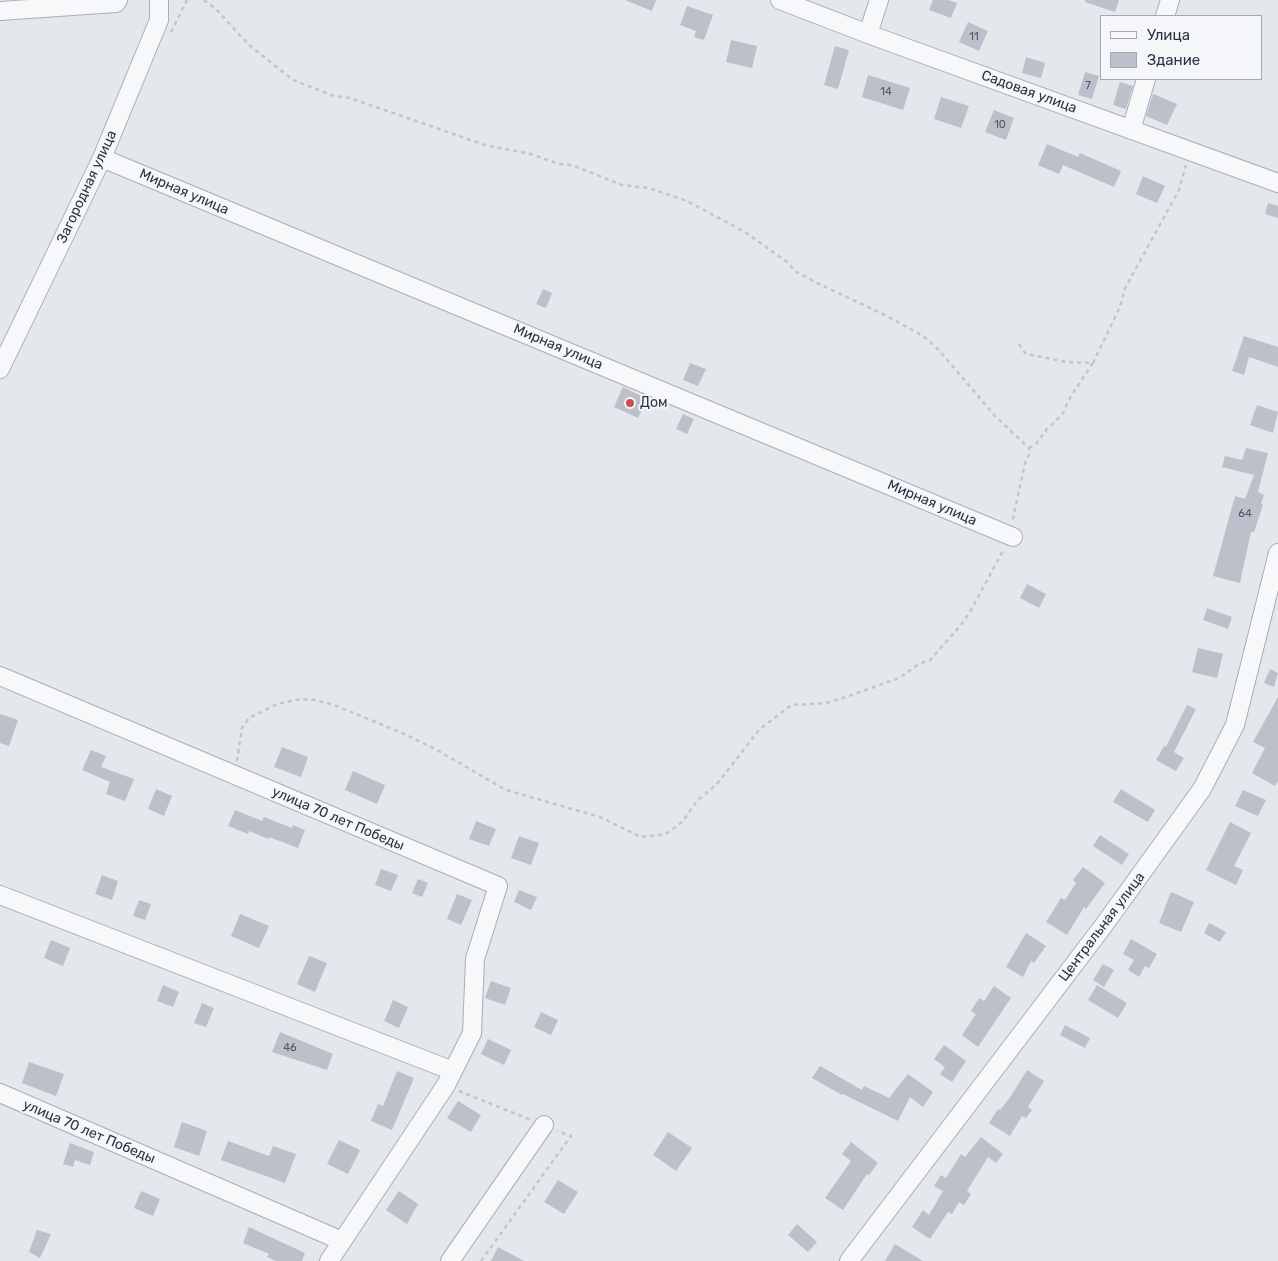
<!DOCTYPE html>
<meta charset="utf-8">
<style>
body{margin:0}
#map{position:relative;width:1278px;height:1261px;overflow:hidden;background:#e4e7ec;font-family:Rubik,sans-serif}
canvas{display:block}
.legend{position:absolute;left:1100px;top:15px;width:162px;height:65px;box-sizing:border-box;background:#f4f6f9;border:1px solid #a4a8b1;margin:0;padding:6px 9px;list-style:none;font-size:15px;color:#2b3445}
.legend li{display:flex;align-items:center;gap:10px;height:25px}
.legend b{width:25px;border:1px solid #a4a8b1}
</style>
<div id="map">
<canvas width="1278" height="1261"></canvas>
<ul class="legend">
<li><b style="height:6px;background:#f7f8fa"></b>Улица</li>
<li><b style="height:14px;background:#bbc0ca"></b>Здание</li>
</ul>
</div>
<script>
const ctx = document.querySelector('canvas').getContext('2d');
ctx.lineJoin = 'round';
function paint(path, color) { ctx.fillStyle = color; ctx.fill(path, 'evenodd'); }
const poly = rows => new Path2D(rows.map(r => 'M' + r).join(''));
function stroke(path, color, width, dash) { ctx.strokeStyle = color; ctx.lineWidth = width; ctx.lineCap = dash ? 'butt' : 'round'; ctx.setLineDash(dash || []); ctx.stroke(path); }
function write(font, color, halo, rows, align = 'center') {
  ctx.font = font + ' Rubik,sans-serif'; ctx.lineWidth = 4; ctx.setLineDash([]); ctx.textBaseline = 'middle'; ctx.strokeStyle = halo; ctx.fillStyle = color; for (const [text, x, y, turn = 0] of rows) {
    ctx.save(); ctx.translate(x, y); ctx.rotate((+turn || 0) * Math.PI / 180); ctx.textAlign = isNaN(turn) ? turn : align; if (halo) ctx.strokeText(text, 0, 0); ctx.fillText(text, 0, 0); ctx.restore();
  }
}
paint(poly([
 [625,0,656,0,652,11],
 [933,0,948,0,957,3,951,18,929,10],
 [1085,0,1119,0,1115,12,1085,2],
 [687,6,713,15,704,40,694,37,696,31,680,25],
 [968,22,988,31,979,51,959,42],
 [731,40,757,46,752,68,726,62],
 [835,46,849,50,838,89,824,85],
 [1026,57,1045,63,1041,78,1022,73],
 [1085,72,1099,76,1092,99,1078,95],
 [868,75,910,88,903,110,862,97],
 [1120,82,1133,86,1126,109,1113,105],
 [1153,94,1177,104,1167,125,1146,116],
 [941,97,969,106,961,128,934,119],
 [994,110,1014,118,1006,140,985,132],
 [1047,144,1078,157,1080,153,1121,171,1114,187,1063,165,1059,174,1038,165],
 [1143,176,1165,186,1157,203,1136,194],
 [1268,203,1278,206,1278,218,1265,214],
 [543,289,552,293,546,308,536,304],
 [1244,336,1278,347,1278,367,1249,357,1244,375,1232,371],
 [690,363,706,369,698,386,683,380],
 [623,387,647,399,638,418,614,407],
 [1257,405,1278,412,1273,433,1250,425],
 [683,414,694,419,687,434,676,429],
 [1246,448,1268,453,1258,492,1264,495,1261,504,1263,505,1254,532,1251,532,1240,583,1213,576,1235,496,1245,499,1254,475,1222,467,1225,456,1242,460],
 [1027,584,1046,594,1039,608,1020,598],
 [1207,608,1232,617,1228,629,1203,620],
 [1198,648,1223,654,1217,678,1192,672],
 [1270,669,1278,673,1274,687,1264,683],
 [1278,697,1278,781,1275,786,1252,773,1265,748,1253,742],
 [1187,705,1196,709,1174,752,1184,758,1176,771,1156,760,1164,746,1166,747],
 [0,714,18,720,9,746,0,743],
 [282,747,308,757,301,777,274,767],
 [91,750,106,756,101,767,134,779,125,801,106,794,110,782,82,770],
 [353,771,385,785,377,804,345,790],
 [156,789,172,796,164,816,148,809],
 [1121,789,1155,810,1148,822,1113,802],
 [1243,790,1266,800,1258,816,1235,806],
 [235,810,262,821,264,817,292,828,293,825,305,830,298,848,269,837,269,839,249,831,248,834,228,826],
 [476,821,496,829,489,846,469,839],
 [1230,822,1251,833,1234,866,1243,870,1236,885,1206,870],
 [1100,835,1129,854,1122,865,1093,846],
 [519,836,539,843,531,865,511,858],
 [1083,867,1105,883,1086,909,1084,907,1067,935,1046,922,1061,898,1065,900,1076,883,1073,880],
 [381,869,398,875,391,891,375,885],
 [102,875,118,881,112,900,95,894],
 [418,879,428,883,422,897,412,893],
 [519,890,537,897,531,910,514,902],
 [1171,892,1194,902,1181,932,1159,923],
 [457,894,472,900,461,925,447,919],
 [139,900,151,904,145,920,133,916],
 [240,914,269,926,259,948,231,936],
 [1209,923,1226,932,1220,942,1204,933],
 [1026,933,1046,946,1034,963,1031,961,1023,977,1006,967],
 [1131,939,1157,954,1149,968,1145,966,1139,977,1128,970,1134,960,1123,954],
 [51,940,70,948,63,966,44,958],
 [309,956,327,963,315,992,297,984],
 [1103,964,1114,970,1104,987,1093,980],
 [491,981,511,988,505,1005,485,998],
 [163,985,179,992,173,1007,157,1001],
 [1097,985,1127,1003,1118,1018,1088,1000],
 [994,986,1011,998,978,1047,962,1035,976,1014,971,1011,979,998,984,1001],
 [393,1000,408,1007,399,1028,384,1021],
 [202,1003,214,1008,206,1027,194,1023],
 [541,1012,558,1020,551,1035,534,1027],
 [1065,1025,1090,1038,1085,1048,1060,1035],
 [280,1032,333,1054,327,1070,272,1052],
 [488,1039,511,1050,504,1065,481,1054],
 [944,1045,966,1061,952,1082,940,1074,945,1067,934,1059],
 [29,1062,64,1074,56,1096,22,1083],
 [820,1066,862,1090,864,1086,889,1098,908,1074,933,1092,923,1107,910,1097,898,1121,843,1094,842,1095,812,1078],
 [1027,1070,1044,1081,1028,1107,1032,1110,1026,1118,1022,1116,1010,1136,989,1123,998,1109,1000,1110,1011,1096],
 [397,1071,414,1078,392,1130,371,1121,378,1104,383,1106],
 [458,1101,481,1115,471,1132,447,1118],
 [182,1122,207,1131,199,1156,174,1147],
 [668,1132,692,1148,676,1171,653,1155],
 [981,1137,1003,1154,996,1163,988,1157,967,1191,971,1194,964,1205,959,1202,952,1214,948,1212,930,1239,912,1227,923,1210,929,1215,943,1191,934,1186,941,1175,946,1178,961,1154,965,1157],
 [339,1140,360,1150,348,1174,327,1164],
 [228,1141,269,1156,273,1146,296,1154,285,1183,221,1160],
 [851,1142,878,1163,869,1175,867,1174,843,1210,825,1198,851,1161,842,1154],
 [70,1143,94,1152,90,1165,75,1160,73,1167,63,1164],
 [558,1180,578,1192,564,1214,544,1202],
 [141,1191,160,1199,153,1216,134,1208],
 [399,1191,418,1204,407,1224,386,1210],
 [797,1224,817,1242,808,1252,788,1235],
 [249,1227,305,1253,302,1261,276,1261,267,1257,269,1254,243,1243],
 [37,1230,51,1234,40,1258,29,1252],
 [895,1244,923,1261,885,1261],
 [498,1247,524,1261,491,1261]
]), '#bbc0ca');
const minor = poly([
 [780,0,868,34,1278,183],
 [0,11,116,3,118,0],
 [1165,16,1170,0],
 [868,34,879,0],
 [1131,130,1146,79],
 [102,158,1013,537],
 [0,369,102,158,159,20,159,0],
 [0,676,498,886,475,959,472,1033,446,1085,329,1261],
 [0,895,453,1071],
 [0,1093,342,1241],
 [450,1261,544,1125],
 [849,1261,1104,925,1202,789,1235,725,1278,553]
]);
stroke(minor, '#a9aeb7', 20);
stroke(poly([
 [204,0,216,9,249,45,293,80,334,96,350,98,485,145,531,154,559,164,572,165,622,185,649,188,687,201,745,232,787,262,795,271,817,283,885,315,923,336,938,349,995,416,1029,448,1030,454,1026,459,1012,523],
 [171,32,187,0],
 [1019,344,1025,353,1032,355,1066,362,1093,363,1071,396,1062,415,1047,429,1036,444,1029,448],
 [1093,363,1120,307,1125,288,1179,190,1186,165],
 [237,761,242,728,249,718,277,704,301,699,315,700,334,705,400,732,437,750,506,790,600,817,641,837,666,834,682,822,697,801,717,784,759,730,787,708,792,705,826,703,846,697,899,678,919,664,930,660,961,625,971,610,1004,549],
 [459,1091,531,1120],
 [481,1261,571,1136,557,1131]
]), '#c2c5cb', 2.5, [4, 4]);
stroke(minor, '#f7f8fa', 18);
for (const [x, y, r, color] of [
 [630,403,5,"#d1495b"]
]) { const dot = new Path2D(); dot.arc(x, y, r, 0, 2 * Math.PI); ctx.fillStyle = color; ctx.fill(dot); stroke(dot, '#f4f6f9', 2); }
write('11px', '#4f5766', null, [
 ["11",974,37],
 ["7",1088,86],
 ["14",886,92],
 ["10",1000,125],
 ["64",1245,514],
 ["46",290,1048]
]);
write('14px', '#2b3445', '#f4f6f9', [
 ["Садовая улица",1029,92,20],
 ["Загородная улица",87,187,-65],
 ["Мирная улица",184,192,23],
 ["Мирная улица",558,347,23],
 ["Мирная улица",932,503,23],
 ["улица 70 лет Победы",338,819,23],
 ["Центральная улица",1102,927,-53],
 ["улица 70 лет Победы",89,1132,23]
]);
write('14px', '#2b3445', '#f4f6f9', [
 ["Дом",640,403]
], 'left');
</script>
